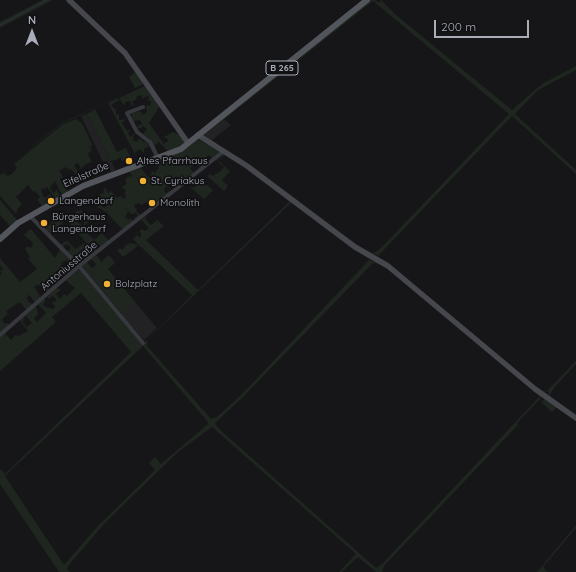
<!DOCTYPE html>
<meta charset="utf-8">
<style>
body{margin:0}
#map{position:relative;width:576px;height:572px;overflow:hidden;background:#161618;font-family:Quicksand,sans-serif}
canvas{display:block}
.north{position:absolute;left:12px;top:12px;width:40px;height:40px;-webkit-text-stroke:3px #111113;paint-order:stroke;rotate:0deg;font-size:11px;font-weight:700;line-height:16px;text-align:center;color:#a8adb8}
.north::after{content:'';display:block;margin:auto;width:14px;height:18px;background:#a8adb8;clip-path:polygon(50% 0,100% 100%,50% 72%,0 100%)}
.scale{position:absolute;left:434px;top:20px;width:95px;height:18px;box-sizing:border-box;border:2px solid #a8adb8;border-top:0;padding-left:5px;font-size:12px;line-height:14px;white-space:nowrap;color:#a8adb8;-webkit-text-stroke:3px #111113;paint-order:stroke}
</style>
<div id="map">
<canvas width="576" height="572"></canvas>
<div class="north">N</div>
<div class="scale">200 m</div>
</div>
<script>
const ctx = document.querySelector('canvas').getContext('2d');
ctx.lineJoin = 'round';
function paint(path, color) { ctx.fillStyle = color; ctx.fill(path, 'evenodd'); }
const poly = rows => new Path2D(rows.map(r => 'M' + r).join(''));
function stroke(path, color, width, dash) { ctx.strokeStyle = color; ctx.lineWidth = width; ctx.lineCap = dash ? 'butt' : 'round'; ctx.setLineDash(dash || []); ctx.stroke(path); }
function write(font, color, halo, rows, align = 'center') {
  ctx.font = font + ' Quicksand,sans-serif'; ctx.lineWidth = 3.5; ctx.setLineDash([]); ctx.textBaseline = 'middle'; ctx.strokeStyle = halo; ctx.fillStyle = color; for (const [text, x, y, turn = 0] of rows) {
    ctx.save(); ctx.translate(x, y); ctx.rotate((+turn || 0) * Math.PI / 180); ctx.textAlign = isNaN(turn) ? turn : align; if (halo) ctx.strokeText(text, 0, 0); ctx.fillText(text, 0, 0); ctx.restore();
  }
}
paint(poly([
 [87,114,114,167,115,170,111,172,106,161,103,162,81,116],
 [224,119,231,125,211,141,202,136],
 [136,303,157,328,144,340,121,314]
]), '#222225');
paint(poly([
 [42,0,53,0,0,28,0,22],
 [66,0,68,0,121,49,145,83,60,125,0,173,60,124,135,88,129,77,136,71,126,57],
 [370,0,375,0,379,3,381,0,396,15,512,110,542,84,576,66,576,70,538,90,515,114,576,170,576,174,512,116,379,255,379,258,395,269,542,392,547,391,576,361,576,364,554,388,549,396,576,416,550,398,548,395,549,392,548,391,543,393,534,387,452,317,380,259,378,255,370,254,359,249,255,170,210,142,242,159,355,245,370,253,374,253,381,248,509,114,373,1,203,136,208,139,203,137,202,135,203,133],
 [145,86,161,104,149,123,164,144,169,140,164,137,173,132,182,136,185,142,182,145,169,152,159,142,155,145,156,150,150,139,143,134,147,129,143,126,140,129,137,126,142,124,140,120,133,121,131,113,141,111,143,115,147,112,146,106,151,105,151,101,148,101,149,96,145,97,143,99,141,95,136,97,137,99,132,102,134,105,132,106,130,101,125,102,125,105,123,104,119,98],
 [118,98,119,100,111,105,116,110,116,115,123,114,119,115,119,120,126,119,122,123,127,131,131,129,128,133,130,137,134,134,133,140,137,142,140,138,143,142,146,141,152,149,149,146,144,149,144,153,140,149,135,152,136,156,108,103],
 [95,109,117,152,126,148,131,158,122,161,120,157,119,159,111,161,87,114],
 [76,119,82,123,92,144,91,147,93,152,88,144,91,151,88,154,92,162,86,164,81,169,78,163,74,165,79,174,78,177,72,170,68,169,66,167,59,171,63,177,60,179,68,192,62,195,55,181,50,188,53,193,57,190,60,196,55,198,46,186,46,188,41,189,43,196,45,198,50,194,53,198,42,206,37,200,40,197,35,191,33,192,28,185,16,197,22,204,18,208,16,214,0,196,0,175,3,173,8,176,12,174,17,168,14,164,62,125],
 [198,139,221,151,208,161,212,158,209,155,203,160,201,158,197,162,201,166,203,165,205,166,201,169,193,160,191,163,193,166,190,168,195,174,183,184,176,176,171,181,168,181,166,184,171,189,166,186,164,190,166,193,169,191,171,193,151,209,147,202,141,205,139,203,135,204,134,207,137,209,136,211,142,216,137,220,134,217,138,216,136,213,131,214,124,206,128,212,125,217,129,220,131,218,134,222,123,230,106,212,97,207,100,204,104,208,107,206,98,196,102,193,105,195,103,192,105,187,108,193,111,191,117,198,120,196,125,199,126,195,124,194,126,191,122,187,127,183,125,180,127,177,132,176,130,172,127,173,126,171,140,167,149,178,151,177,150,174,153,171,156,174,155,172,159,168,154,161,189,147],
 [224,154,227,154,246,166,370,258,371,261,380,262,392,270,540,394,540,399,517,423,518,425,384,566,382,572,376,572,358,557,342,572,339,572,356,554,212,427,178,452,105,523,68,566,67,569,70,572,59,572,0,484,0,469,5,474,131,352,81,293,52,317,56,322,0,371,0,337,5,333,11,340,16,335,19,336,28,331,20,321,24,317,25,319,22,322,27,327,32,323,25,315,36,306,38,314,34,318,37,322,46,313,38,304,44,299,46,301,43,304,45,307,53,309,55,307,52,303,57,300,53,296,48,299,47,297,57,288,61,290,56,294,60,299,64,294,67,296,75,288,65,280,77,269,81,271,143,344,192,295,139,245,123,257,117,250,120,248,122,250,126,245,130,243,139,245,133,239,137,235,141,238,141,233,139,231,142,229,145,231,149,228,141,220,148,215,145,219,151,225,157,220,164,226,146,240,198,290,290,201,245,166,225,155,218,160,230,171,222,180,228,186,224,191,207,176,210,174,213,176,222,170,224,166,221,165,217,160],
 [292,202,370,259,243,393,217,417,211,419,147,346,147,340],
 [373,263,381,264,395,273,539,394,539,397,383,563,376,568,218,428,215,423,243,397],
 [143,346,207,421,208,424,161,464,155,457,149,463,155,470,97,527,64,565,5,476],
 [196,178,199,179,197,182,200,185,207,185,213,190,204,199,189,186,194,188,196,186,193,180],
 [0,200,18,221,10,226,0,215],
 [78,210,79,211,81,210,90,220,82,228,94,240,91,245,95,249,98,249,95,252,66,220,50,234,45,229,52,222,51,220,62,215,67,219,70,214,82,226,85,223,75,213],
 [31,229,55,258,60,249,75,265,75,268,71,272,67,268,70,266,73,267,72,265,68,260,62,262,61,264,69,274,66,276,59,268,59,270,55,272,61,281,47,293,38,284,34,287,40,296,40,299,35,303,27,292,29,296,26,298,30,303,33,304,26,310,21,303,18,303,6,311,8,314,2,319,5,324,7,323,9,325,0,334,0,275,2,274,0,271,3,269,0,265,0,258,20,282,37,269,28,259,30,257,25,249,28,246,30,248,33,246,32,242,23,234,26,234,27,231,28,233,28,231],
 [102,233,109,241,101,247,94,240],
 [67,240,75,249,85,243,87,247,82,254,88,258,85,260,80,254,76,258,78,261,82,262,78,263,66,251,71,249,70,246,66,244,63,247,61,245,65,241,66,242],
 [96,255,103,263,103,260,109,255,115,263,108,269,136,303,122,314,82,266,87,262,92,268,95,266,96,264,91,259],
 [545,399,557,407,552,412,541,402],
 [576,525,576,528,543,567,548,572,537,572]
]), '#1e261f');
stroke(poly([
 [0,25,47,0]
]), '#2c353c', 1);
stroke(poly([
 [143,107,127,113,137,132,150,142,158,158],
 [30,216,79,266,143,343],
 [0,335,79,266,224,151]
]), '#37383d', 4);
stroke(poly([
 [69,0,125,53,188,143],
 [198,135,247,166,355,247,388,266,535,389,576,418]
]), '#45474d', 5.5);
stroke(poly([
 [0,239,18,223,83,186,181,149,367,0]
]), '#53555c', 6);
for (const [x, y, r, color] of [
 [129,161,4,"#f2b134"],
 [143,181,4,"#f2b134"],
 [51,201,4,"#f2b134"],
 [152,203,4,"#f2b134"],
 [44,223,4,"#f2b134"],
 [107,284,4,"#f2b134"]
]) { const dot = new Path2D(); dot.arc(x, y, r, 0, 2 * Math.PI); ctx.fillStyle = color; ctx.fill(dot); stroke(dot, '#111113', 1.5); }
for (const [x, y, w] of [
 [282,68,32]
]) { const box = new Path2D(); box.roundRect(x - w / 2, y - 7, w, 14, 3); ctx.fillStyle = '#111113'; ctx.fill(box); stroke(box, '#a8adb8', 1); }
write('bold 9px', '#a8adb8', null, [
 ["B 265",282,68]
]);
write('10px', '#a8adb8', '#111113', [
 ["Altes Pfarrhaus",137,161],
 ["St. Cyriakus",151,181],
 ["Langendorf",59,201],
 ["Monolith",160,203],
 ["Bürgerhaus",52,217],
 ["Langendorf",52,229],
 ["Bolzplatz",115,284]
], 'left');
write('10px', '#a8adb8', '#111113', [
 ["Eifelstraße",86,175,-24],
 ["Antoniusstraße",69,266,-40]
]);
</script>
